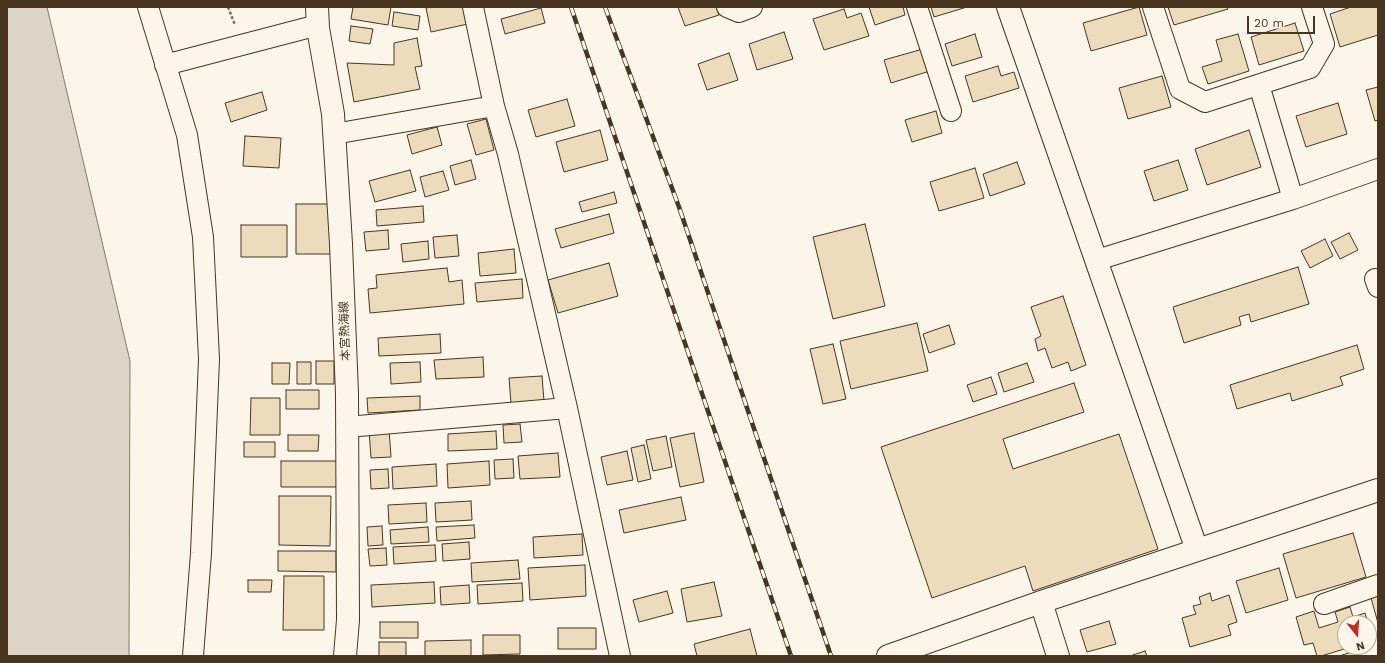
<!DOCTYPE html>
<meta charset="utf-8">
<style>
body{margin:0}
#map{position:relative;width:1385px;height:663px;overflow:hidden;background:#fbf6e9;font-family:"Work Sans",sans-serif}
canvas{display:block}
.frame{position:absolute;inset:0;border:8px solid #4a3520;pointer-events:none}
.north{position:absolute;left:1337px;top:615px;width:40px;height:40px;box-sizing:border-box;background:#fbf6e9;border:1px solid #b4a999;border-radius:50%;rotate:163deg;font-size:11px;font-weight:700;line-height:16px;text-align:center;color:#4a3520}
.north::after{content:'';display:block;margin:auto;width:14px;height:18px;background:#c62828;clip-path:polygon(50% 0,100% 100%,50% 72%,0 100%)}
.scale{position:absolute;left:1247px;top:16px;width:68px;height:18px;box-sizing:border-box;border:2px solid #4a3520;border-top:0;padding-left:5px;font-size:12px;line-height:14px;white-space:nowrap;color:#4a3520;-webkit-text-stroke:3px #fbf6e9;paint-order:stroke}
</style>
<div id="map">
<canvas width="1385" height="663"></canvas>
<div class="frame"></div>
<div class="north">N</div>
<div class="scale">20 m</div>
</div>
<script>
const ctx = document.querySelector('canvas').getContext('2d');
ctx.lineJoin = 'round';
function paint(path, color) { ctx.fillStyle = color; ctx.fill(path, 'evenodd'); }
const poly = rows => new Path2D(rows.map(r => 'M' + r).join(''));
function stroke(path, color, width, dash) { ctx.strokeStyle = color; ctx.lineWidth = width; ctx.lineCap = dash ? 'butt' : 'round'; ctx.setLineDash(dash || []); ctx.stroke(path); }
function write(font, color, halo, rows, align = 'center') {
  ctx.font = font + ' "Work Sans","Noto Sans JP",sans-serif'; ctx.lineWidth = 3; ctx.setLineDash([]); ctx.textBaseline = 'middle'; ctx.strokeStyle = halo; ctx.fillStyle = color; for (const [text, x, y, turn = 0] of rows) {
    ctx.save(); ctx.translate(x, y); ctx.rotate((+turn || 0) * Math.PI / 180); ctx.textAlign = isNaN(turn) ? turn : align; if (halo) ctx.strokeText(text, 0, 0); ctx.fillText(text, 0, 0); ctx.restore();
  }
}
const water = poly([
 [7,7,47,7,130,361,129,656,7,656,7,7]
]);
paint(water, '#dcd4c6');
stroke(water, '#887966', 1);
const building = poly([
 [353,7,391,7,388,25,351,19,353,7],
 [431,7,465,7,468,24,431,32,426,8,431,7],
 [678,7,716,7,719,15,685,26,678,7],
 [869,7,903,7,905,15,875,25,869,7],
 [931,7,967,7,934,17,931,7],
 [1139,7,1147,35,1091,51,1083,23,1139,7],
 [1168,7,1227,7,1228,9,1174,25,1168,7],
 [1351,7,1378,7,1378,35,1340,47,1330,14,1351,7],
 [541,8,545,23,505,34,501,19,541,8],
 [844,9,847,18,861,13,869,36,824,50,813,19,844,9],
 [394,12,420,16,418,30,392,26,394,12],
 [1295,23,1304,51,1259,65,1251,37,1295,23],
 [351,26,373,29,370,44,349,41,351,26],
 [784,32,793,59,757,70,749,44,784,32],
 [975,34,982,57,952,66,945,44,975,34],
 [1238,34,1249,71,1208,84,1202,67,1222,61,1216,40,1238,34],
 [417,38,422,66,415,67,420,89,354,102,347,63,394,65,394,43,417,38],
 [923,49,930,71,891,83,884,60,923,49],
 [729,53,738,80,707,90,698,64,729,53],
 [998,66,1001,76,1014,72,1019,88,973,102,965,76,998,66],
 [1162,76,1171,107,1128,119,1119,88,1162,76],
 [1378,87,1378,120,1375,121,1366,90,1378,87],
 [262,92,267,110,231,122,225,103,262,92],
 [567,99,575,126,536,137,528,110,567,99],
 [1338,103,1347,134,1306,147,1296,116,1338,103],
 [936,111,942,133,912,142,905,120,936,111],
 [486,119,494,150,476,155,467,124,486,119],
 [437,127,442,145,412,154,407,135,437,127],
 [600,130,608,160,564,172,556,142,600,130],
 [1249,130,1261,167,1207,185,1195,149,1249,130],
 [245,136,281,138,279,168,243,166,245,136],
 [471,160,476,179,455,185,450,166,471,160],
 [1178,160,1188,190,1154,201,1144,171,1178,160],
 [1017,162,1025,184,990,196,983,174,1017,162],
 [975,168,984,198,939,211,930,182,975,168],
 [410,170,416,191,375,202,369,181,410,170],
 [443,171,449,190,425,197,420,177,443,171],
 [614,192,617,203,582,212,579,202,614,192],
 [296,204,333,204,332,254,296,254,296,204],
 [423,206,424,222,377,226,376,210,423,206],
 [609,214,614,233,561,248,555,229,609,214],
 [865,224,885,306,833,319,813,237,865,224],
 [241,225,287,225,287,257,241,257,241,225],
 [388,230,389,249,366,251,364,232,388,230],
 [1349,233,1358,250,1340,259,1331,242,1349,233],
 [457,235,459,256,435,258,433,237,457,235],
 [1325,239,1333,256,1310,268,1301,251,1325,239],
 [428,241,429,259,403,262,401,244,428,241],
 [514,249,516,273,480,276,478,253,514,249],
 [609,263,618,296,558,313,548,280,609,263],
 [1298,267,1309,304,1251,322,1249,314,1239,317,1241,325,1184,343,1173,307,1298,267],
 [447,268,449,282,462,280,464,304,370,313,368,289,377,288,376,275,447,268],
 [522,279,523,298,477,302,475,283,522,279],
 [1063,296,1086,365,1071,371,1068,362,1052,368,1045,348,1038,351,1035,339,1041,336,1031,307,1063,296],
 [917,323,928,371,851,389,840,341,917,323],
 [949,325,955,344,929,353,923,334,949,325],
 [440,334,441,353,379,356,378,338,440,334],
 [833,344,846,399,823,404,810,349,833,344],
 [1357,345,1364,369,1340,377,1343,385,1292,401,1290,393,1237,409,1230,385,1357,345],
 [483,357,484,377,436,379,434,360,483,357],
 [316,361,334,361,334,384,316,384,316,361],
 [297,362,311,362,311,384,297,384,297,362],
 [420,362,421,382,391,384,390,363,420,362],
 [272,363,290,363,289,384,272,384,272,363],
 [1027,363,1034,382,1004,392,998,373,1027,363],
 [542,376,544,401,511,403,509,378,542,376],
 [991,377,997,394,973,402,967,385,991,377],
 [1074,383,1084,412,1003,439,1013,469,1119,434,1158,549,1033,591,1025,566,932,598,881,447,1074,383],
 [286,390,319,390,319,409,286,409,286,390],
 [420,396,420,410,368,413,367,398,420,396],
 [251,398,280,398,280,435,250,435,251,398],
 [520,424,522,442,504,443,503,425,520,424],
 [389,429,391,457,371,458,369,430,389,429],
 [496,431,497,449,448,451,448,434,496,431],
 [694,433,704,482,680,487,670,438,694,433],
 [288,435,319,435,318,451,288,451,288,435],
 [666,436,672,467,653,471,646,440,666,436],
 [244,442,275,442,275,457,244,457,244,442],
 [644,445,651,479,638,482,631,448,644,445],
 [627,451,633,480,607,485,601,457,627,451],
 [558,453,560,477,520,479,518,456,558,453],
 [513,459,514,478,495,479,494,460,513,459],
 [281,461,338,461,338,487,281,487,281,461],
 [489,461,490,485,448,488,447,464,489,461],
 [436,464,437,486,393,489,392,467,436,464],
 [388,469,389,488,371,489,370,470,388,469],
 [279,496,331,496,330,546,279,545,279,496],
 [681,497,686,520,624,533,619,510,681,497],
 [471,501,472,520,436,522,435,503,471,501],
 [426,503,427,522,389,524,388,505,426,503],
 [474,525,475,538,437,541,436,527,474,525],
 [382,526,383,545,368,546,367,527,382,526],
 [428,527,429,542,391,544,390,530,428,527],
 [1353,533,1366,577,1296,598,1283,554,1353,533],
 [582,534,583,555,534,558,533,537,582,534],
 [469,542,470,559,443,561,442,544,469,542],
 [435,545,436,561,394,564,393,547,435,545],
 [386,548,387,565,370,566,368,549,386,548],
 [278,551,336,551,336,572,278,571,278,551],
 [518,560,520,579,472,582,471,563,518,560],
 [585,565,586,596,530,600,528,568,585,565],
 [1279,568,1288,600,1246,613,1236,581,1279,568],
 [284,576,324,576,324,630,283,630,284,576],
 [248,580,272,580,271,592,248,592,248,580],
 [434,582,435,603,372,607,371,585,434,582],
 [714,582,722,616,687,622,681,589,714,582],
 [522,583,523,601,478,604,477,585,522,583],
 [469,585,470,603,441,605,440,587,469,585],
 [667,591,673,613,639,622,633,600,667,591],
 [1210,593,1212,601,1229,595,1237,622,1228,625,1231,635,1190,647,1182,618,1196,614,1193,606,1201,604,1199,597,1210,593],
 [1378,596,1378,623,1371,598,1378,596],
 [1350,607,1353,617,1365,613,1368,623,1345,623,1345,647,1351,647,1321,656,1317,656,1313,643,1304,645,1296,617,1314,611,1319,628,1338,622,1335,612,1350,607],
 [1109,621,1116,644,1087,652,1080,630,1109,621],
 [380,622,418,622,418,638,380,638,380,622],
 [1369,626,1373,640,1369,642,1369,626],
 [558,628,596,628,596,649,558,649,558,628],
 [750,629,757,656,697,656,694,644,750,629],
 [483,635,520,635,520,654,483,655,483,635],
 [471,640,471,656,425,656,425,641,471,640],
 [379,642,406,642,406,656,379,656,379,642],
 [1358,650,1360,656,1339,656,1358,650],
 [1145,651,1147,656,1130,656,1145,651]
]);
paint(building, '#ecdcbc');
stroke(building, '#4a3520', 1);
const street = poly([
 [148,7,187,135,203,237,209,359,201,553,193,656],
 [473,7,494,106,508,154,567,408,620,656],
 [727,7,739,12,752,7],
 [917,7,951,111],
 [1153,7,1180,89,1205,102,1310,68,1324,44,1312,7],
 [165,65,318,25],
 [1259,85,1293,199],
 [334,134,494,106],
 [1097,260,1293,199,1378,169],
 [1375,279,1378,287],
 [347,427,567,408],
 [1324,604,1378,585]
]);
const secondary = poly([
 [1008,7,1197,550],
 [1041,602,1058,656],
 [888,656,1041,602,1378,490]
]);
const primary = poly([
 [317,7,318,28,333,114,341,244,347,393,348,620,345,656]
]);
stroke(street, '#4a3520', 22);
stroke(secondary, '#4a3520', 24);
stroke(primary, '#4a3520', 24);
stroke(poly([
 [228,7,235,25]
]), '#7f6f5c', 2.5, [3, 2]);
stroke(street, '#fbf6e9', 20);
stroke(secondary, '#fbf6e9', 22);
stroke(primary, '#fbf6e9', 22);
const rail = poly([
 [571,7,791,656],
 [605,7,679,207,831,656]
]);
stroke(rail, '#4a3520', 4.5);
stroke(rail, '#fbf6e9', 3, [9]);
write('12px', '#4a3520', '#fbf6e9', [
 ["本宮熱海線",345,331,-92]
]);
</script>
